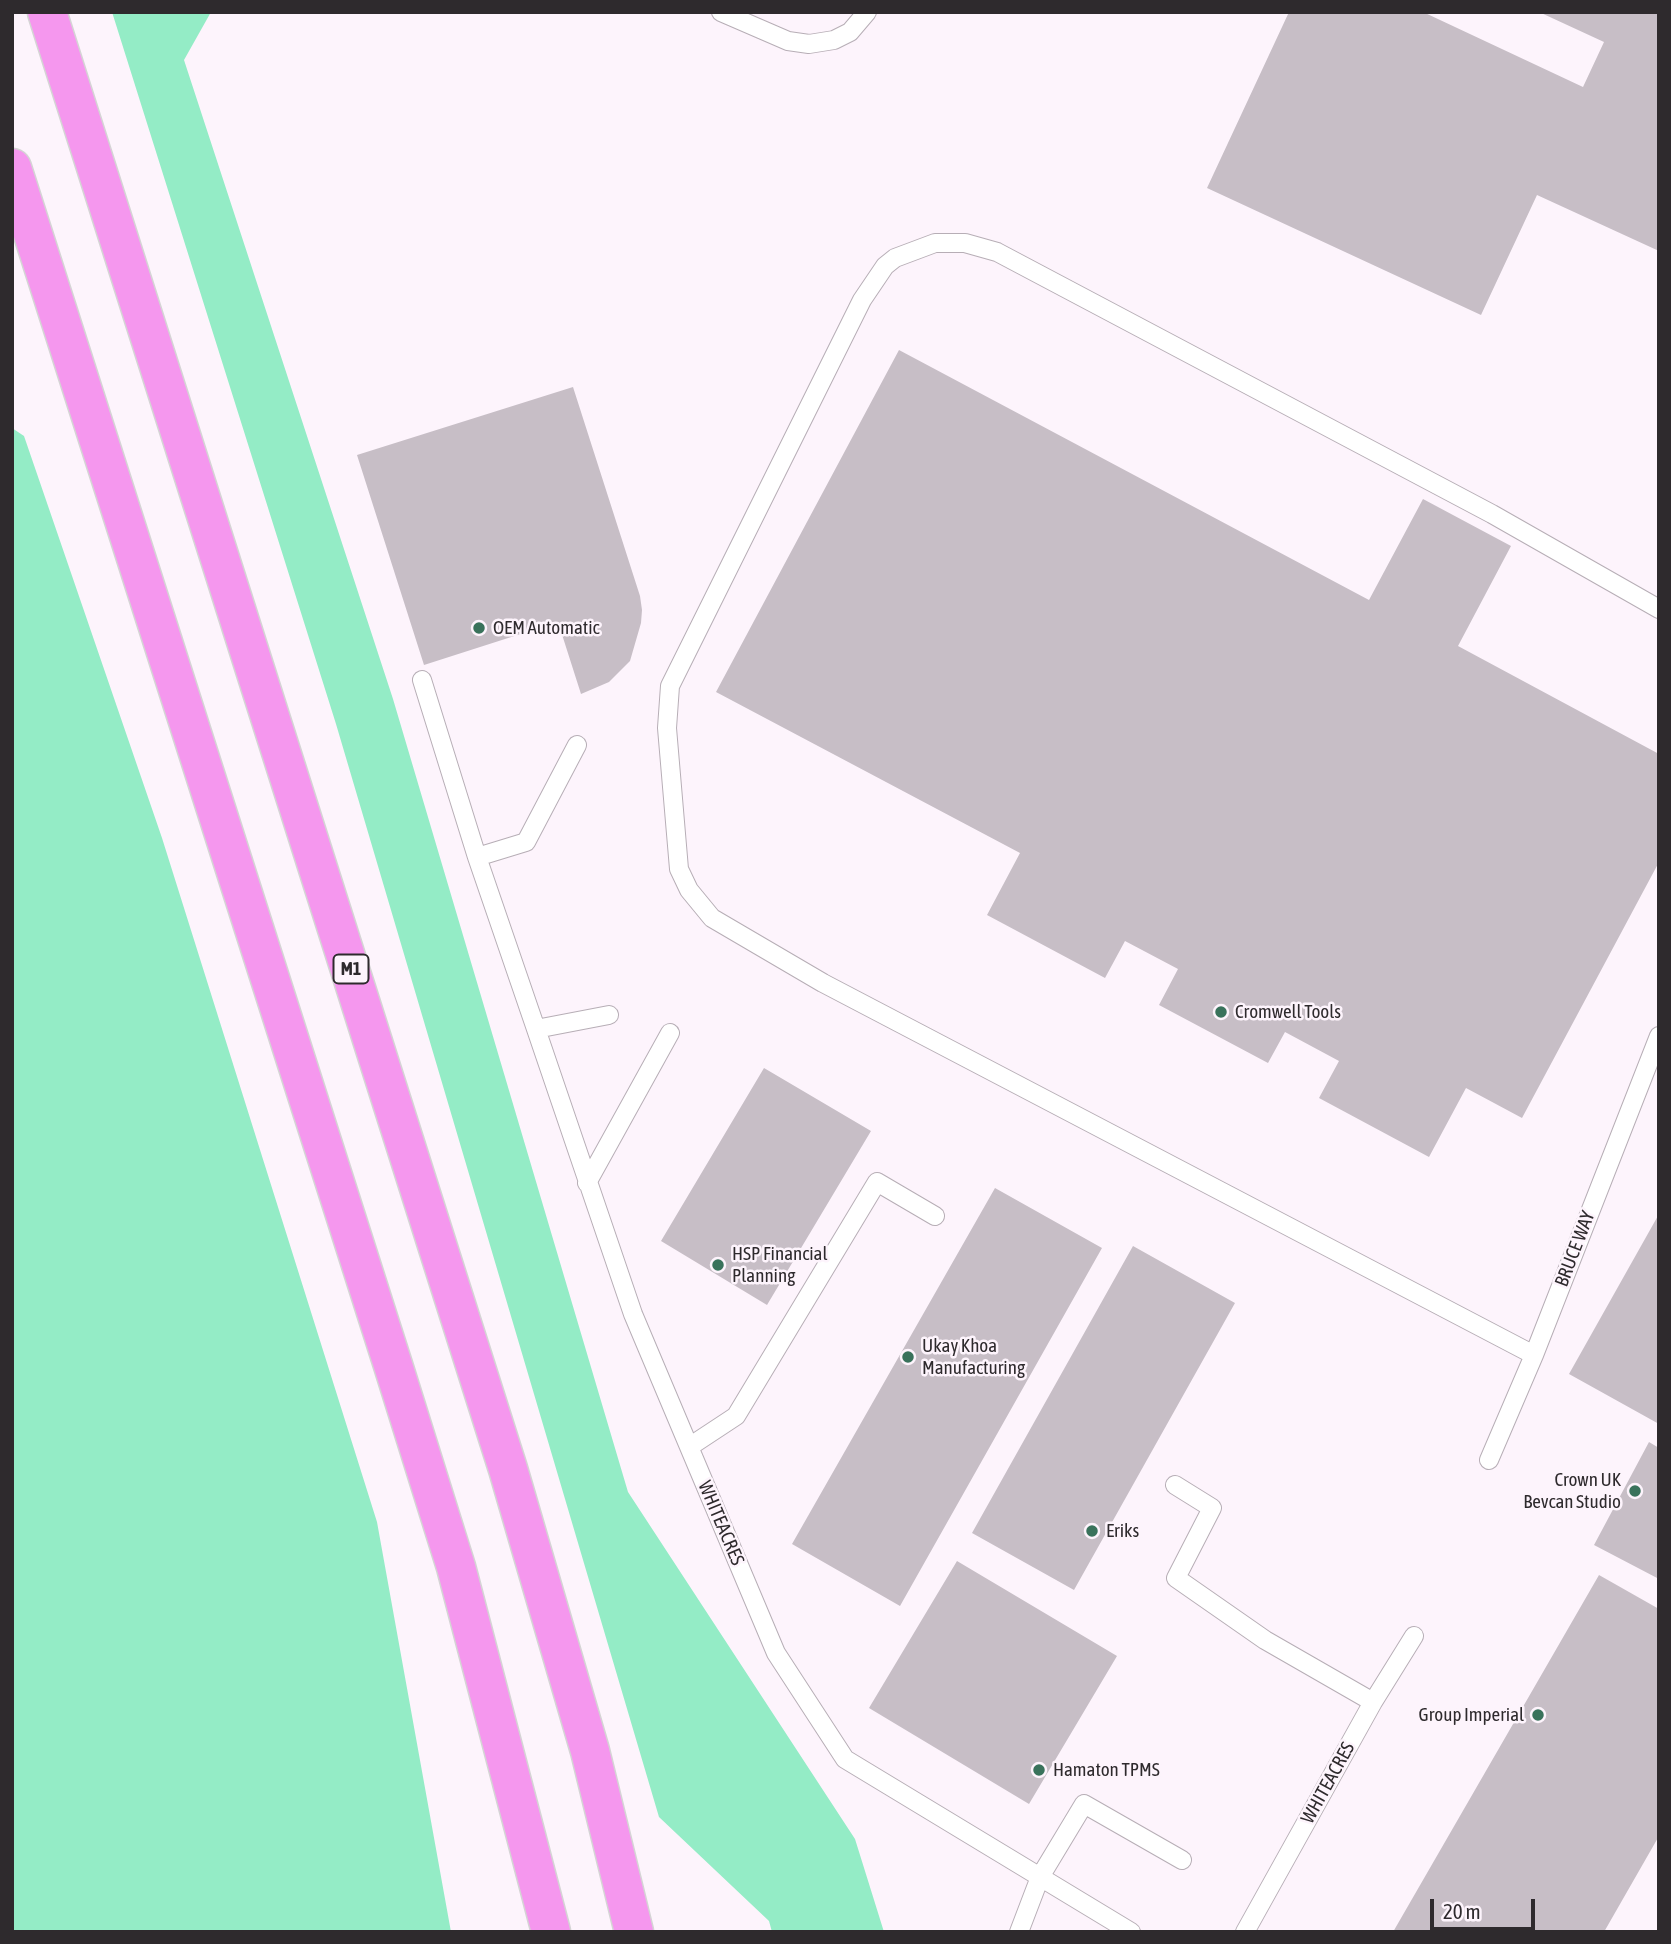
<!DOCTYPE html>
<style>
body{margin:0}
#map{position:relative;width:1671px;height:1944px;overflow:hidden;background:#fdf4fc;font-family:"Asap Condensed",sans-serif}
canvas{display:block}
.frame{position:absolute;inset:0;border:14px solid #2e2a2d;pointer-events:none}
.scale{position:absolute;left:1430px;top:1899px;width:105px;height:32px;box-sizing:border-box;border:4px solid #2e2a2d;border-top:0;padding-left:9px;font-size:21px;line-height:24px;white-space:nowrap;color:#2e2a2d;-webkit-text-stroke:5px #fdf4fc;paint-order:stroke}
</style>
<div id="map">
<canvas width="1671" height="1944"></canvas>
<div class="frame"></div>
<div class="scale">20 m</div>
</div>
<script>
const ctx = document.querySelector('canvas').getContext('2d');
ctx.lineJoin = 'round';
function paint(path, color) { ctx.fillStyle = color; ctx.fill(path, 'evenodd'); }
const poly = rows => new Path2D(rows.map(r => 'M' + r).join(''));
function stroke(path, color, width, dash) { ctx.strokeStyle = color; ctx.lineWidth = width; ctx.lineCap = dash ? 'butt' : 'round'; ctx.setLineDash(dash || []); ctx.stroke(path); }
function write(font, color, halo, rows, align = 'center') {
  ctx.font = font + ' "Asap Condensed",sans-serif'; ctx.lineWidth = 5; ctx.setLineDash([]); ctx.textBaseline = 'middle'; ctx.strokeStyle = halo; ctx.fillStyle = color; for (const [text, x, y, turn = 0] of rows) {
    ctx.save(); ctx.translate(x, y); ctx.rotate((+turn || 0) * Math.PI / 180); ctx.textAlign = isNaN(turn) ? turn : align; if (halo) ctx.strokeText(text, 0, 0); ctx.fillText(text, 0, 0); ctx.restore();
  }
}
paint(poly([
 [112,12,211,12,184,60,393,699,628,1492,855,1839,884,1932,772,1932,769,1921,659,1817,336,724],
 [12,428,24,436,162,838,377,1522,451,1932,12,1932]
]), '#94ecc6');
paint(poly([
 [1289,12,1423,12,1583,87,1604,42,1539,12,1659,12,1659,251,1537,195,1481,315,1207,188],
 [899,350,1369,600,1423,499,1511,546,1458,646,1659,754,1659,862,1522,1118,1466,1088,1429,1157,1319,1098,1339,1061,1285,1032,1268,1063,1159,1005,1178,969,1125,941,1105,978,987,915,1020,853,716,692],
 [573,387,640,596,642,610,641,623,630,661,609,682,581,694,558,622,424,665,357,455],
 [764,1068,871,1131,767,1305,661,1241],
 [995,1188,1102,1248,900,1606,792,1544],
 [1659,1214,1659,1424,1569,1374],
 [1133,1246,1235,1303,1074,1590,972,1533],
 [1649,1442,1659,1448,1659,1579,1594,1545],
 [957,1561,1117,1656,1029,1804,869,1708],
 [1599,1575,1659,1609,1659,1836,1604,1932,1393,1932]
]), '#c7bec6');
const lane = poly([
 [721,12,788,41,809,44,834,40,850,32,867,12],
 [422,680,477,857,536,1029],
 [477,857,526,842,577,745],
 [609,1015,536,1029,633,1314,776,1653,845,1759,1131,1932],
 [587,1183,670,1033],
 [1534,1355,823,983,712,918,689,890,679,869,667,728,670,686,862,300,885,266,895,258,935,243,965,243,997,252,1492,514,1659,609],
 [689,1447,736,1416,877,1182,935,1216],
 [1489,1460,1534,1355,1659,1036],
 [1175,1485,1212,1508,1176,1578,1265,1640,1373,1702],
 [1019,1932,1040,1877,1084,1804,1182,1860],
 [1245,1932,1373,1702,1414,1636]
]);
const highway = poly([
 [47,12,508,1469,590,1751,634,1932],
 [12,168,393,1365,456,1567,551,1932]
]);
stroke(lane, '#b7aeb6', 20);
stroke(highway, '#d5d4d5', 41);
stroke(lane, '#fff', 18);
stroke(highway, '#f597ee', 38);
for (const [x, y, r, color] of [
 [479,628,7,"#39725b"],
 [1221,1012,7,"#39725b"],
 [718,1265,7,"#39725b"],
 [908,1357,7,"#39725b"],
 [1635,1491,7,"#39725b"],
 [1092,1531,7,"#39725b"],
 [1538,1715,7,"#39725b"],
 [1039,1770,7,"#39725b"]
]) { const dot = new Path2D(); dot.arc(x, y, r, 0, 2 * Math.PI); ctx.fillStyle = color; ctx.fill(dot); stroke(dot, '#fdf4fc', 2.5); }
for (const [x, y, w] of [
 [351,969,35]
]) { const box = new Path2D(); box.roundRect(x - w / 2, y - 14.5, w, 29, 5); ctx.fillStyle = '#fdf4fc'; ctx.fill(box); stroke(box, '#2e2a2d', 2); }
write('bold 18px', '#2e2a2d', null, [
 ["M1",351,969]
]);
write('19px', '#2e2a2d', '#fdf4fc', [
 ["OEM Automatic",493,628],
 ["Cromwell Tools",1235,1012],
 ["HSP Financial",732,1254],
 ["Planning",732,1276],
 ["Ukay Khoa",922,1346],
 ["Manufacturing",922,1368],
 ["Crown UK",1621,1480,"right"],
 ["Bevcan Studio",1621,1502,"right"],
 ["Eriks",1106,1531],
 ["Group Imperial",1524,1715,"right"],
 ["Hamaton TPMS",1053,1770]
], 'left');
write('19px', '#2e2a2d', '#fdf4fc', [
 ["BRUCE WAY",1575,1249,-69],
 ["WHITEACRES",721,1523,67],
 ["WHITEACRES",1328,1783,-61]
]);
</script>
